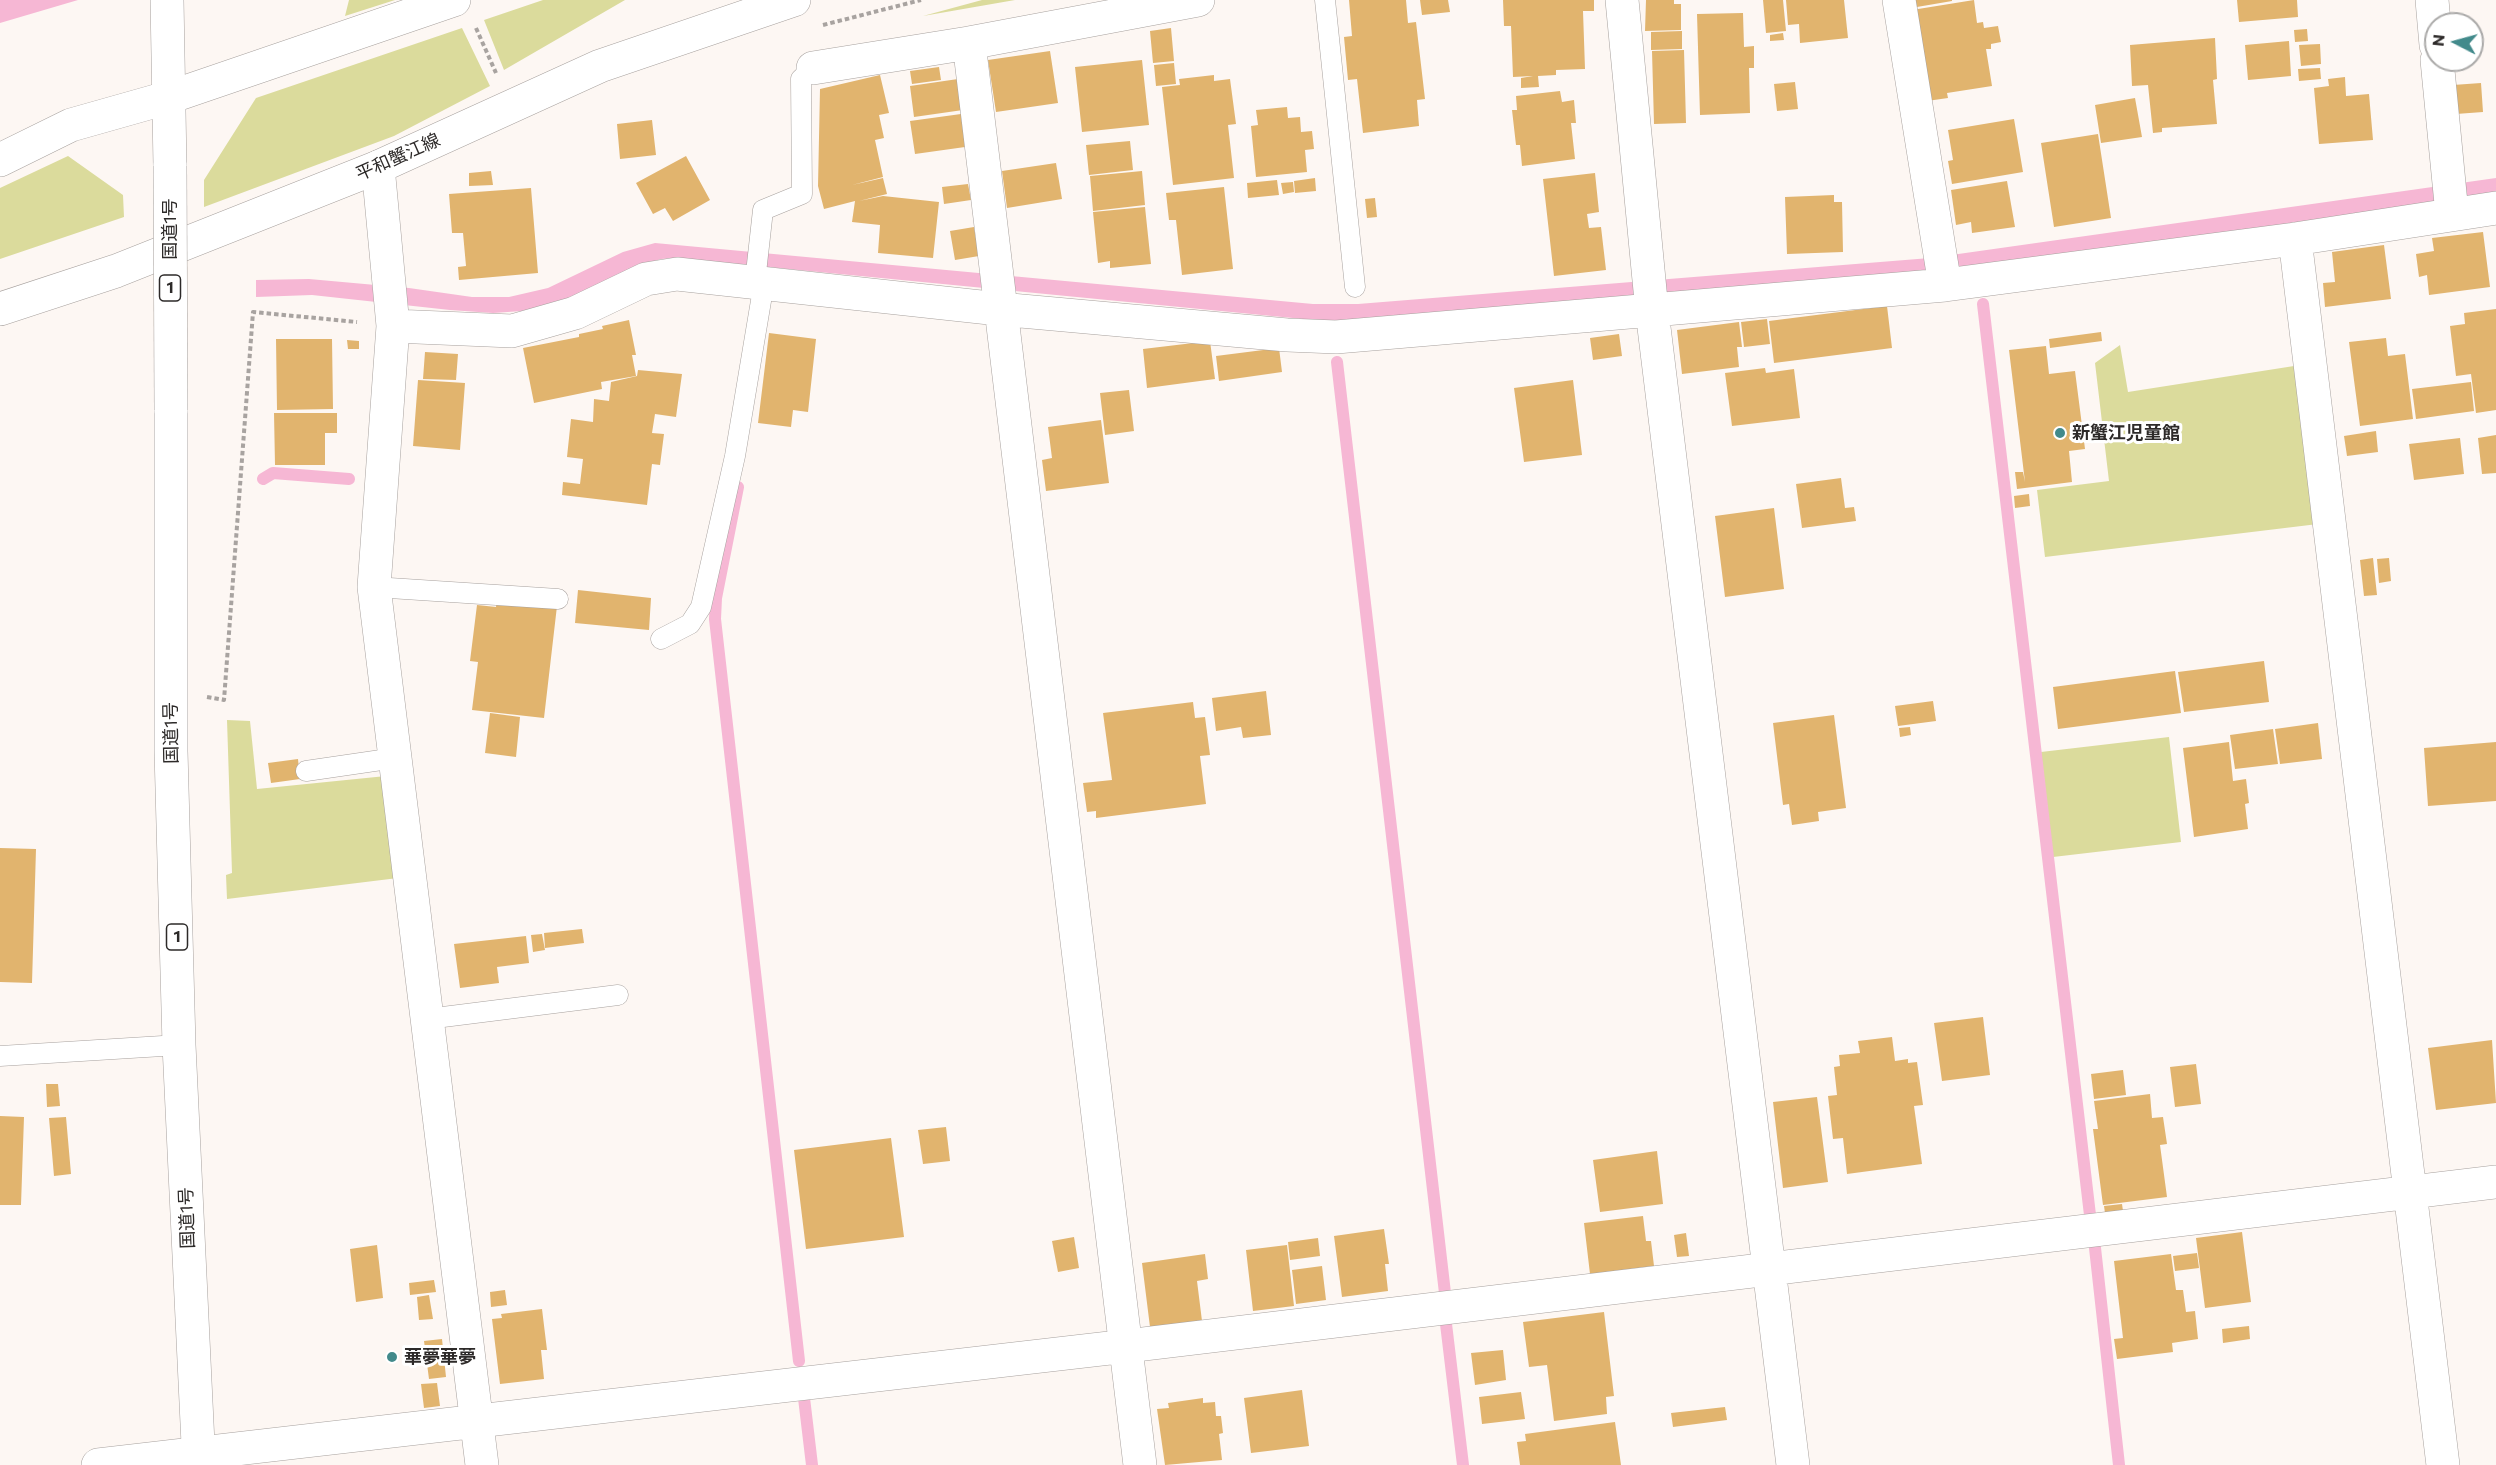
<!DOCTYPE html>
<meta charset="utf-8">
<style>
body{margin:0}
#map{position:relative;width:2496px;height:1465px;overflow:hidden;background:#fdf7f3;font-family:Commissioner,sans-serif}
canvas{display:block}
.north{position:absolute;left:2424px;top:12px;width:60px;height:60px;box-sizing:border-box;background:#fff;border:2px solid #abaaa9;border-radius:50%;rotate:276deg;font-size:16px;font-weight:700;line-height:24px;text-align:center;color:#2d2a29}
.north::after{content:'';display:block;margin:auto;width:21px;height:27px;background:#428a8b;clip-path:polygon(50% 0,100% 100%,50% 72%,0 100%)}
</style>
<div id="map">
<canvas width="2496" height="1465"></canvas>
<div class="north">N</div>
</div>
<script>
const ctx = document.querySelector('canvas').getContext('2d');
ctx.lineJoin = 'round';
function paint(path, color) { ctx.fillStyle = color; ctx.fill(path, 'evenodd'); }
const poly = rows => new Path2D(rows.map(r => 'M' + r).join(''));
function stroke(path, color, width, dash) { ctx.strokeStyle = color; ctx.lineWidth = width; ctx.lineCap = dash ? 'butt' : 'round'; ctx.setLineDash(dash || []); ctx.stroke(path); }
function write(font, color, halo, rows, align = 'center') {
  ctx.font = font + ' Commissioner,"Noto Sans JP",sans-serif'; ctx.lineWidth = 6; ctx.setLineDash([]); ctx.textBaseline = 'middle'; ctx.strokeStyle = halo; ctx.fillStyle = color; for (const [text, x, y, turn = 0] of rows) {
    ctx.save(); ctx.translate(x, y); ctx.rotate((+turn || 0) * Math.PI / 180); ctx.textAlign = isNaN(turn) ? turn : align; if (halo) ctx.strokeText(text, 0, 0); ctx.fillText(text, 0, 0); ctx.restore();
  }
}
paint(poly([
 [349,0,395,0,345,16],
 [543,0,625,0,504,70,484,20],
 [982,0,1015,0,923,16],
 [462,28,490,86,394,136,204,207,204,180,256,98],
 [68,156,123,195,124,217,0,259,0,188],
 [2120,345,2128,392,2294,366,2318,524,2045,557,2037,490,2109,481,2095,363],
 [227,720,250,721,257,789,386,776,398,878,227,899,226,875,232,873],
 [2169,737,2181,842,2053,857,2041,752]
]), '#dbdb9c');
paint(poly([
 [0,0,78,0,0,23],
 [2496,178,2496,195,1979,268,1334,322,675,258,661,259,631,268,596,288,552,304,522,311,493,313,450,310,312,295,256,297,256,280,309,279,409,288,472,297,509,297,548,288,623,252,655,243,1313,304,1358,304,1930,258]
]), '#f6b7d4');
stroke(poly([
 [1983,304,2090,1215],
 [1337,362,1445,1293],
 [263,479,273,473,349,479],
 [738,487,716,598,715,619,799,1361],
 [2095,1248,2119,1465],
 [1446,1324,1463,1465],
 [804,1398,812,1465]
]), '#f6b7d4', 12);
paint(poly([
 [1349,0,1406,0,1408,23,1416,22,1425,99,1417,100,1419,126,1363,133,1357,79,1348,80,1344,37,1352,36],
 [1420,0,1448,0,1450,12,1422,15],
 [1503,0,1594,0,1594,11,1583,11,1585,69,1556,70,1556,75,1538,76,1539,87,1521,88,1521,78,1533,76,1513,77,1511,26,1504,26],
 [1646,0,1674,0,1674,4,1681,4,1681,30,1645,31],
 [1763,0,1783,0,1786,31,1766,33],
 [1786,0,1844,0,1848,38,1800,43,1799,24,1788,25],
 [1910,0,1952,0,1952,1,1911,8],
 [1974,0,1977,23,1983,22,1984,28,1998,26,2001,42,1991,44,1991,49,1986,49,1992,86,1947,93,1948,98,1927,101,1912,10],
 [2237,0,2297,0,2298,17,2239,22],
 [1743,13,1744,47,1754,46,1754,68,1749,68,1750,113,1700,115,1697,14],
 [1171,28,1174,61,1153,63,1150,31],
 [2307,29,2308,41,2295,42,2294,30],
 [1682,31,1682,49,1651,50,1651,32],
 [1783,33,1784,40,1770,41,1770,35],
 [2215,38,2217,79,2213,80,2217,124,2162,128,2162,132,2153,133,2148,85,2132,86,2130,45],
 [2289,41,2291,76,2248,80,2245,45],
 [2320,44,2321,64,2301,66,2299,45],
 [1684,50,1686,123,1654,124,1652,51],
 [1050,51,1058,103,996,112,988,60],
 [1142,60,1149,125,1082,132,1075,67],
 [1174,63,1176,84,1156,86,1154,65],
 [939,67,941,80,912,84,910,71],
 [2320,68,2321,79,2299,81,2298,69],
 [880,75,889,113,879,115,884,138,875,140,883,177,852,185,883,178,887,194,859,201,883,196,939,202,933,258,878,253,880,225,852,222,855,201,824,209,818,186,820,89],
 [1214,75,1214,81,1230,79,1236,124,1228,125,1234,178,1173,185,1162,87,1180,85,1179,79],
 [2345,77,2346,96,2369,94,2373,140,2319,144,2314,88,2329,86,2328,79],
 [958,79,963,110,914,117,910,86],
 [1795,82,1798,109,1777,111,1774,84],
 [2481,83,2483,112,2456,114,2453,85],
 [1560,91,1562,102,1574,100,1576,123,1571,123,1575,159,1522,166,1520,145,1516,145,1512,110,1517,110,1516,96],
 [2135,98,2142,137,2101,143,2095,105],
 [1287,107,1288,118,1300,117,1301,132,1312,131,1314,149,1305,150,1307,172,1256,177,1251,126,1258,125,1256,110],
 [961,114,965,147,915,154,910,121],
 [2014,119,2023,172,1952,184,1948,161,1953,160,1948,130],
 [652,120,656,155,620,159,617,124],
 [2098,134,2111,218,2054,227,2041,143],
 [1130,141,1133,170,1089,175,1086,145],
 [686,156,710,200,673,221,665,208,653,214,636,183],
 [1056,163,1062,199,1007,208,1002,171],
 [491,171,493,185,469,186,469,173],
 [1142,171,1145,205,1093,211,1090,176],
 [1595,173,1599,212,1587,214,1589,228,1601,227,1606,270,1554,276,1543,179],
 [1315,178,1316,191,1295,193,1294,181],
 [1277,180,1279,195,1248,198,1247,183],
 [2007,181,2015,227,1972,233,1971,222,1956,225,1951,190],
 [1293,182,1294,192,1283,194,1281,183],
 [968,184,971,200,944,204,942,187],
 [1224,187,1233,269,1182,275,1176,220,1169,220,1166,193],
 [531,188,538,273,459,280,458,267,466,266,463,233,452,233,449,194],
 [1834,195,1834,202,1842,202,1843,252,1787,254,1785,197],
 [1375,198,1377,217,1367,218,1365,199],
 [1145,207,1151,264,1110,268,1110,261,1098,263,1093,212],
 [974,227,979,256,955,260,950,231],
 [2483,232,2490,287,2429,295,2427,275,2419,277,2416,254,2434,251,2432,238],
 [2384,245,2391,299,2325,307,2323,283,2335,282,2332,252],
 [1887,306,1892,348,1774,363,1769,321],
 [2496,309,2496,410,2476,413,2471,374,2456,376,2450,326,2465,324,2464,313],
 [1767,319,1770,344,1744,347,1741,322],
 [629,320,636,355,632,355,636,376,601,382,602,389,534,403,523,348,579,337,579,334,603,329,602,326],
 [1739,322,1742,347,1737,347,1739,367,1682,374,1677,330],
 [2101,332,2102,341,2050,348,2049,339],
 [769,333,816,339,808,412,793,410,791,427,758,423],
 [1619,334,1622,356,1593,360,1590,338],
 [2386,338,2388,356,2405,354,2413,419,2360,426,2349,342],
 [276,339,332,339,333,409,277,410],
 [347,340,359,341,359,349,348,349],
 [1210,341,1215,379,1147,388,1143,349],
 [2046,346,2049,374,2075,371,2085,449,2069,451,2072,482,2017,489,2015,472,2023,472,2025,482,2009,350],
 [1279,348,1282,372,1219,381,1216,356],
 [425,352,458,354,456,380,423,379],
 [1765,368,1766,373,1794,369,1800,418,1732,426,1725,373],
 [638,370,682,374,676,417,655,414,652,433,664,434,660,465,652,464,647,505,562,495,563,482,580,484,583,459,567,457,571,419,593,422,594,399,609,401,611,382,637,376],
 [418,380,465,383,460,450,413,446],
 [1573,380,1582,455,1524,462,1514,388],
 [2471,382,2474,411,2416,419,2412,389],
 [1129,390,1134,431,1105,435,1100,393],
 [274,413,337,413,337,433,325,433,325,465,275,465],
 [1101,420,1109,483,1046,491,1042,460,1052,458,1048,427],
 [2376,431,2378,452,2347,456,2344,436],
 [2496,435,2496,473,2482,474,2478,438],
 [2460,438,2464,474,2414,480,2409,444],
 [1841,478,1845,508,1854,507,1856,521,1802,528,1796,484],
 [2029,494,2030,506,2015,508,2014,496],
 [1774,508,1784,589,1725,597,1715,516],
 [2373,558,2377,595,2364,596,2360,560],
 [2389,558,2391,581,2379,583,2377,559],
 [578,590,651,598,649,630,575,623],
 [497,599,557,606,544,718,472,710,478,662,470,661,477,605,496,607],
 [2264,661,2269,702,2184,712,2178,672],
 [2175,671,2181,713,2058,729,2053,687],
 [1266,691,1271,735,1243,738,1241,727,1216,731,1212,698],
 [1933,701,1936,721,1898,726,1895,706],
 [1193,702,1195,718,1205,717,1210,755,1200,756,1206,804,1096,818,1096,811,1087,812,1083,783,1112,780,1103,713],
 [490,713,520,717,516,757,485,753],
 [1834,715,1846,808,1818,812,1819,821,1792,825,1789,804,1783,805,1773,723],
 [2318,723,2322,759,2280,764,2275,729],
 [1910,727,1911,735,1900,737,1899,728],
 [2273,729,2278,764,2235,769,2230,735],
 [2229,742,2233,781,2246,779,2249,803,2245,804,2248,829,2194,837,2183,748],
 [2496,742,2496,801,2428,806,2424,748],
 [298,759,300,779,271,783,268,763],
 [0,848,36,849,32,983,0,982],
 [582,929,584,943,545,948,544,933],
 [542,934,545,950,533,952,531,935],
 [526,936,529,963,497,967,499,983,460,988,454,944],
 [1983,1017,1990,1075,1942,1081,1934,1023],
 [1892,1037,1895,1061,1908,1059,1908,1063,1917,1062,1923,1105,1914,1106,1922,1164,1847,1174,1843,1138,1833,1139,1828,1096,1837,1095,1834,1067,1840,1066,1839,1055,1860,1053,1858,1041],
 [2492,1040,2496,1103,2436,1110,2428,1048],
 [2196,1064,2201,1104,2175,1107,2170,1067],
 [2123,1070,2126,1095,2094,1099,2091,1074],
 [46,1084,58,1084,60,1106,47,1107],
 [2150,1094,2152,1118,2163,1117,2167,1144,2160,1145,2167,1197,2103,1205,2093,1129,2098,1129,2094,1101],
 [1817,1097,1828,1182,1783,1188,1773,1102],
 [0,1116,24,1117,21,1205,0,1205],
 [66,1117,71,1174,54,1176,49,1118],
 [946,1127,950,1161,923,1164,918,1130],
 [891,1138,904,1237,806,1249,794,1150],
 [1657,1151,1663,1204,1600,1212,1593,1160],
 [2122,1204,2123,1211,2105,1213,2104,1206],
 [1643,1216,1646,1241,1651,1241,1654,1266,1590,1274,1584,1223],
 [1384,1229,1389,1264,1385,1264,1388,1291,1342,1297,1334,1236],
 [2242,1232,2251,1302,2205,1308,2196,1238],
 [1686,1233,1689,1256,1677,1257,1674,1235],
 [1074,1237,1079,1268,1058,1272,1052,1241],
 [1318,1238,1320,1256,1290,1260,1288,1242],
 [377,1245,383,1298,356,1302,350,1249],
 [1287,1245,1294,1306,1253,1311,1246,1250],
 [2197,1253,2199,1268,2175,1271,2173,1256],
 [1205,1254,1208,1279,1197,1281,1202,1321,1150,1327,1142,1263],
 [2171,1254,2176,1290,2183,1290,2186,1312,2195,1311,2198,1339,2172,1343,2173,1352,2117,1359,2114,1339,2123,1338,2114,1261],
 [1322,1266,1326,1300,1296,1304,1292,1270],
 [434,1280,436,1292,410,1295,409,1283],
 [505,1290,507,1305,491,1307,490,1292],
 [429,1295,433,1319,419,1320,417,1297],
 [542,1309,547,1350,541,1350,544,1379,500,1384,492,1319,502,1318,501,1314],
 [1604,1312,1614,1396,1606,1397,1607,1414,1554,1421,1547,1365,1529,1367,1523,1322],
 [2249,1326,2250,1339,2223,1343,2222,1329],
 [442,1339,446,1377,429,1379,424,1341],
 [1503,1350,1506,1380,1475,1385,1471,1353],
 [437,1383,440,1406,424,1408,421,1384],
 [1302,1390,1309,1446,1251,1453,1244,1398],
 [1521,1392,1525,1419,1482,1424,1479,1397],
 [1203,1398,1203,1403,1215,1402,1216,1416,1221,1416,1223,1433,1219,1434,1222,1460,1165,1465,1157,1409,1169,1408,1168,1403],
 [1725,1407,1727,1420,1673,1427,1671,1413],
 [1615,1422,1621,1465,1520,1465,1517,1442,1526,1441,1525,1434]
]), '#e1b46e');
const lane = poly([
 [1325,0,1355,287],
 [755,282,763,210,802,194,801,79,813,68],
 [374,587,558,599],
 [661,639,690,624,701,607,735,456,764,283],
 [306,771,395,758],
 [427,1019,618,995],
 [0,1056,179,1045]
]);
const street = poly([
 [1622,0,1652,311,1793,1465],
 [1899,0,1945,285],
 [2432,0,2436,45],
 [969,43,1140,1465],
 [2437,60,2452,214],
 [813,68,969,43,1198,0],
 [378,167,393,326,374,587,482,1465],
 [2295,239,2443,1465],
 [393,326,512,331,575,313,646,279,677,274,999,309,1287,335,1336,337,1945,285,2295,239,2496,208],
 [98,1465,1127,1346,2496,1182]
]);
const secondary = poly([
 [0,160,71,125,170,97,454,0],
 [0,309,116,271,378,167,600,66,794,0]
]);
const highway = poly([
 [167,0,170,166],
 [171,410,171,751,179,1045,199,1465]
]);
stroke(lane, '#a7a19e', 21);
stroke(street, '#a7a19e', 34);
stroke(secondary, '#a7a19e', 34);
stroke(highway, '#a7a19e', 34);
stroke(poly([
 [823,25,921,0],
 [476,28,496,73],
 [207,697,224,700,253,312,357,322]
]), '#a8a3a0', 4, [4.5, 3]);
stroke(lane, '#fff', 20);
stroke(street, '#fff', 33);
stroke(secondary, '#fff', 33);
stroke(highway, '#fff', 33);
const highwayBridge = poly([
 [170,166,171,410]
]);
stroke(highwayBridge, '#a7a19e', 34, []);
stroke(highwayBridge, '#fff', 33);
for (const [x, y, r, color] of [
 [2060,433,6,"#428a8b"],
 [392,1357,6,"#428a8b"]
]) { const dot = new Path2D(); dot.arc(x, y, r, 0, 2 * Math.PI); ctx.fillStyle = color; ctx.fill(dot); stroke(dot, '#fff', 2); }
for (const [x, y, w] of [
 [170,288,21],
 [177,937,21]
]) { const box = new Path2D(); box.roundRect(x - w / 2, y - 13, w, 26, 4.5); ctx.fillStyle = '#fff'; ctx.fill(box); stroke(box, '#2d2a29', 1.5); }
write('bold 16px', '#2d2a29', null, [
 ["1",170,288],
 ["1",177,937]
]);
write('18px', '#2d2a29', '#fff', [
 ["平和蟹江線",398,157,-24],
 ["国道1号",170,229,-90],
 ["国道1号",171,733,-91],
 ["国道1号",187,1218,-92]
]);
write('bold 18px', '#2d2a29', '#fff', [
 ["新蟹江児童館",2072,433],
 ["華夢華夢",404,1357]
], 'left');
</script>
